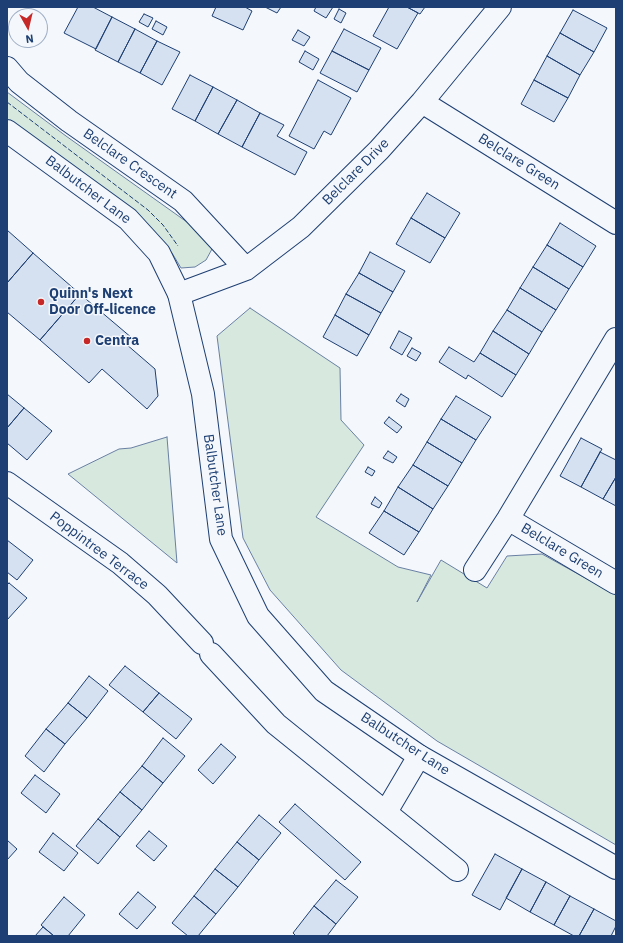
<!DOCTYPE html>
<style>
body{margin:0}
#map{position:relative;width:623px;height:943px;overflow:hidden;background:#f4f7fb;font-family:"IBM Plex Sans",sans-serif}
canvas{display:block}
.frame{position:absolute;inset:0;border:8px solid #1d3f73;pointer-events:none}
.north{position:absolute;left:8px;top:8px;width:40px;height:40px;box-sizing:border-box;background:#f4f7fb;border:1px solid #9eadc5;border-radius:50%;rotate:172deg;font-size:11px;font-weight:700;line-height:16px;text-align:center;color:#1d3f73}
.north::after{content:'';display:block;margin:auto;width:14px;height:18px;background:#c62828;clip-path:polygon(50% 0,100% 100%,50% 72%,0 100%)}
</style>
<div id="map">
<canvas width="623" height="943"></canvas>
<div class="frame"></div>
<div class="north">N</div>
</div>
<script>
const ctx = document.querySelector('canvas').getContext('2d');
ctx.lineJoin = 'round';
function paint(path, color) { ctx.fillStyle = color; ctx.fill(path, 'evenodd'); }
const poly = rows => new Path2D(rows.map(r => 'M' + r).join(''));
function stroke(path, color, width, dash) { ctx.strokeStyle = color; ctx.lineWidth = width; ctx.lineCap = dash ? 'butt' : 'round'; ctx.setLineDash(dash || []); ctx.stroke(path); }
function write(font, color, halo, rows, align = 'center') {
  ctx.font = font + ' "IBM Plex Sans",sans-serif'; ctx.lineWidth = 3; ctx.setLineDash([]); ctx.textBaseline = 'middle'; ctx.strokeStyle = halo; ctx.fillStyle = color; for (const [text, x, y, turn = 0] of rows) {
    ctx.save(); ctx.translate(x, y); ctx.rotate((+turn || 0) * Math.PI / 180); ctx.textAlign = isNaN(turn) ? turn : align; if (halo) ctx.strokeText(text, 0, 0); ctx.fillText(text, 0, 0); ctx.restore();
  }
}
const green = poly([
 [7,92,66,136,201,232,212,249,206,260,195,267,181,268,172,253,162,242,7,122,7,92],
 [250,308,340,368,341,420,364,445,316,517,398,567,431,575,417,602,441,560,487,588,507,556,542,554,616,595,616,845,437,741,341,670,270,590,243,538,217,336,250,308],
 [167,437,177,563,68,474,119,449,131,448,167,437]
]);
paint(green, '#d7e8df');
stroke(green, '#687fa3', 1);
const building = poly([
 [78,7,93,7,112,17,96,49,64,33,78,7],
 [216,7,245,7,252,11,243,30,212,16,216,7],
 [265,7,281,7,277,13,265,7],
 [316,7,333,7,326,18,314,11,316,7],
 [389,7,407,7,418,13,397,49,373,36,389,7],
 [407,7,425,7,420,14,407,7],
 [339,9,346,13,341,23,334,19,339,9],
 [573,10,607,28,594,52,560,33,573,10],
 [144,14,153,18,148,27,139,22,144,14],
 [112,17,135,29,118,62,95,50,112,17],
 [156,21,167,27,163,35,152,29,156,21],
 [135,29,157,41,140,73,118,62,135,29],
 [344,29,381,48,369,70,332,51,344,29],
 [298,30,310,37,304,46,292,40,298,30],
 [560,33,594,52,580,75,547,56,560,33],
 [157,41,180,52,162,85,140,73,157,41],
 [305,51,319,59,313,70,299,62,305,51],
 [332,51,369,70,357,92,320,73,332,51],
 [547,56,580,75,568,98,534,80,547,56],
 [190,75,213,87,195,121,172,109,190,75],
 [318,80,351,98,331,135,324,131,314,149,289,136,318,80],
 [534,80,568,98,554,122,521,104,534,80],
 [213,87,237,100,218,134,195,121,213,87],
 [237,100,260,113,242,147,218,134,237,100],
 [260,113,284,125,277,136,307,152,295,175,242,147,260,113],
 [427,193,460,213,445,238,411,218,427,193],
 [411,218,445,238,430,263,396,244,411,218],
 [560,223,596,246,583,267,547,245,560,223],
 [7,230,33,253,7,283,7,230],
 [547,245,583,267,569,289,533,267,547,245],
 [370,252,405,271,393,292,359,273,370,252],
 [33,253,80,294,40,340,7,312,7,283,33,253],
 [533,267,569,289,556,310,520,288,533,267],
 [359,273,393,292,381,313,346,294,359,273],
 [520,288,556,310,542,332,507,310,520,288],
 [80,294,132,338,126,344,155,369,158,396,147,409,102,369,89,383,40,340,80,294],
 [346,294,381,313,369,335,335,315,346,294],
 [507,310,542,332,529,354,493,331,507,310],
 [335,315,369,335,357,356,323,337,335,315],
 [399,331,412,338,402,355,390,348,399,331],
 [493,331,529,354,516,375,480,353,493,331],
 [449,347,474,362,480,353,516,375,502,397,468,375,466,379,439,362,449,347],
 [412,348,421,353,416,361,407,356,412,348],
 [7,394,24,408,7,428,7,394],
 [401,394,409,399,405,407,396,401,401,394],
 [456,396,491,417,476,440,441,419,456,396],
 [24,408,52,431,27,460,7,443,7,428,24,408],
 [389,417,402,427,397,433,384,423,389,417],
 [441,419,476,440,462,463,427,442,441,419],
 [581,438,602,449,581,487,560,476,581,438],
 [427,442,462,463,448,486,413,465,427,442],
 [388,451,397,457,393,463,383,458,388,451],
 [600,452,616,460,616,477,603,499,581,487,600,452],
 [413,465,448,486,433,509,398,487,413,465],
 [368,467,375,471,372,476,365,472,368,467],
 [616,477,616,506,603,499,616,477],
 [398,487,433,509,419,532,384,511,398,487],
 [375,497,382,503,379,508,371,504,375,497],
 [384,511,419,532,404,555,369,533,384,511],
 [7,540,33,560,17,580,7,572,7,540],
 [9,583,27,598,7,620,7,585,9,583],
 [125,666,159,693,143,712,109,685,125,666],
 [89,676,108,691,87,718,68,703,89,676],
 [159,693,192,719,176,739,143,712,159,693],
 [68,703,87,718,65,744,46,729,68,703],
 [46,729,65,744,44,772,25,756,46,729],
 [163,738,185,756,163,783,142,766,163,738],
 [221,744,236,757,213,784,198,770,221,744],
 [142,766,163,783,142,810,120,792,142,766],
 [35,775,60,794,46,813,21,793,35,775],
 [120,792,142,810,120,837,98,819,120,792],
 [295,804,361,862,345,880,279,822,295,804],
 [259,815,281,833,259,860,237,842,259,815],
 [98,819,120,837,98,864,76,846,98,819],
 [149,831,167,846,154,861,136,846,149,831],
 [53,833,78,853,64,871,39,852,53,833],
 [7,840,17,849,7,860,7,840],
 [237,842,259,860,238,887,215,869,237,842],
 [495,854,522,869,500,910,472,895,495,854],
 [215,869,238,887,216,914,194,896,215,869],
 [522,869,546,882,530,912,506,898,522,869],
 [336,880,358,897,336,924,314,906,336,880],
 [546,882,570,896,554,925,530,912,546,882],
 [138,892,156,907,137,929,119,914,138,892],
 [194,896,216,914,198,936,188,936,172,923,194,896],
 [570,896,594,909,579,936,574,936,554,925,570,896],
 [64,897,85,915,68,936,54,936,41,925,64,897],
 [314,906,336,924,327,936,296,936,293,933,314,906],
 [594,909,616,921,616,926,611,936,579,936,594,909],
 [43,927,54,936,35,936,43,927]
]);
paint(building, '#d5e0f0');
stroke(building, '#1d3f73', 1);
const minor = poly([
 [7,68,19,82,69,121,183,201,246,269],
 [422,102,616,223],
 [179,294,246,269,301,227,379,150,422,102,500,7],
 [7,483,120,563,157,595,202,643],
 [508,519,616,583],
 [475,570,508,519,616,339],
 [211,654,276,724,457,870],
 [386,812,419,756]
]);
const tertiary = poly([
 [7,131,128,219,159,253,179,294,203,394,221,539,258,616,324,691,419,756,616,868]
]);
stroke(minor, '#1d3f73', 24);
stroke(tertiary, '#1d3f73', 24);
stroke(minor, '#f4f7fb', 22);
stroke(tertiary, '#f4f7fb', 22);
stroke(poly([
 [7,102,148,210,163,225,178,246]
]), '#1d3f73', 1, [5, 2]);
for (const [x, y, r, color] of [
 [41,302,4,"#c62828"],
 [87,341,4,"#c62828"]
]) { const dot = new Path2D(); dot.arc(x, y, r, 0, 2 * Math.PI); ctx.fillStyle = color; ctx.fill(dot); stroke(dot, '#f4f7fb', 1.5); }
write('14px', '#1d3f73', '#f4f7fb', [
 ["Belclare Green",519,162,32],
 ["Belclare Crescent",130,164,35],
 ["Belclare Drive",356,172,-45],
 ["Balbutcher Lane",88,190,37],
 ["Balbutcher Lane",215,485,82],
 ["Poppintree Terrace",99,551,37],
 ["Belclare Green",562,551,31],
 ["Balbutcher Lane",405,744,33]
]);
write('bold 14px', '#1d3f73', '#f4f7fb', [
 ["Quinn's Next",49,294],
 ["Door Off-licence",49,310],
 ["Centra",95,341]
], 'left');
</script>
